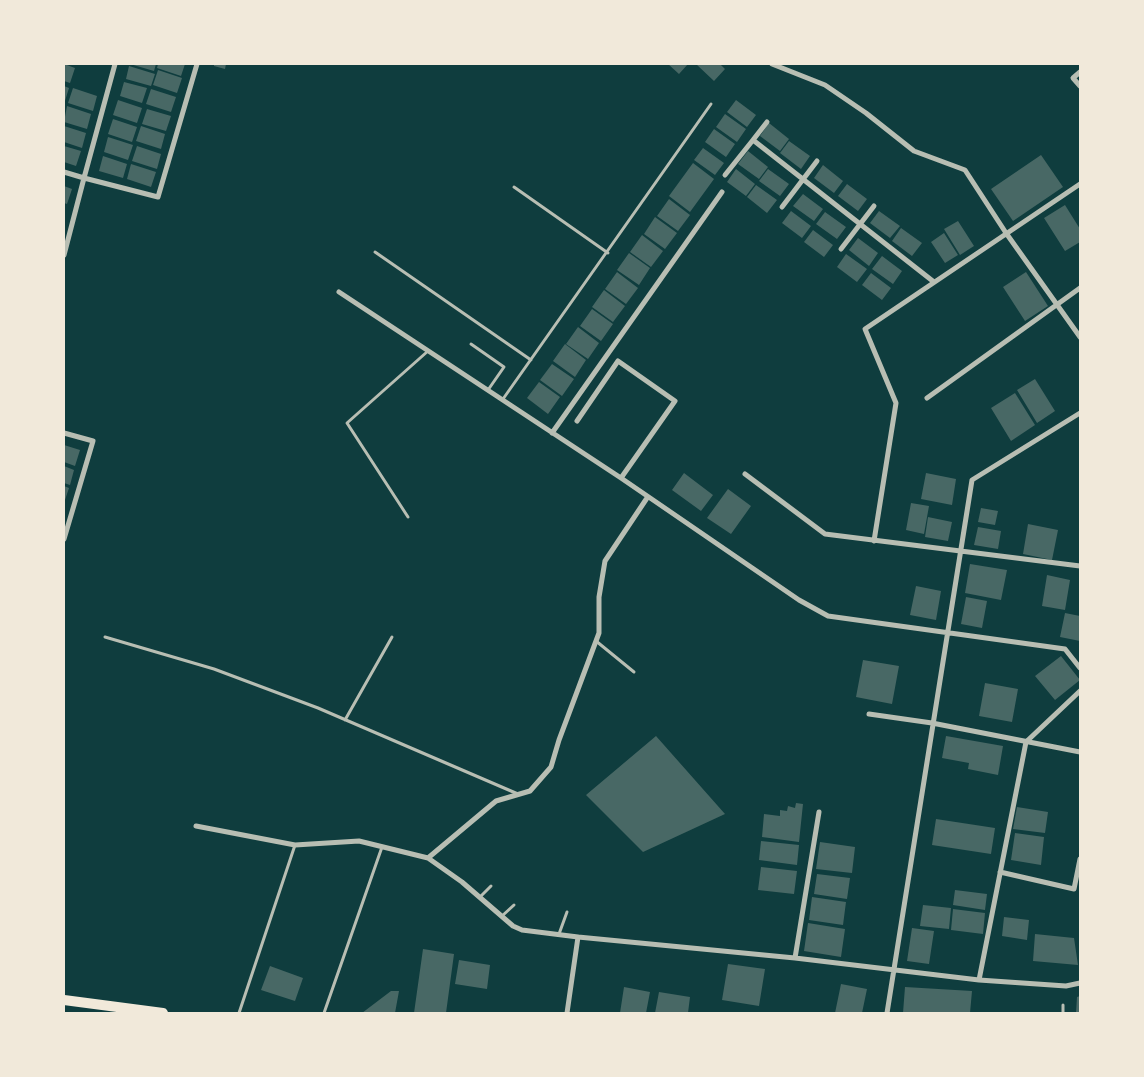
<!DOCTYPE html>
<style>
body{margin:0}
#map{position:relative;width:1144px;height:1077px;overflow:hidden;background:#0f3d3e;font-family:"Noto Sans",sans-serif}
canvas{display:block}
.frame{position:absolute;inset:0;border:65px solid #f1e9da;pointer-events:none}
</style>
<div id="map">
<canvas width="1144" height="1077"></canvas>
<div class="frame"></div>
</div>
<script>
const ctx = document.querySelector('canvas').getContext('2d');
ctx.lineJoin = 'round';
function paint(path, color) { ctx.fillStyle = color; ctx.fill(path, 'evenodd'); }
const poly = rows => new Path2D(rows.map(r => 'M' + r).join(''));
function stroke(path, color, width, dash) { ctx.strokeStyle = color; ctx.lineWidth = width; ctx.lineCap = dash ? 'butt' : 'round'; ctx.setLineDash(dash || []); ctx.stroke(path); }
paint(poly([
 [64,64,75,68,70,83,64,81],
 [130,64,156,64,154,71],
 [158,64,185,64,181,76,157,68],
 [214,64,226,64,225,69,214,66],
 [668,64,688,64,679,74],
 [696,64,720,64,725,69,714,81],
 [129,66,155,74,151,86,126,79],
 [158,70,182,78,177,93,153,85],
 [124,82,147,88,142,103,120,96],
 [64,86,69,88,64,104],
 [73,88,97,96,93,111,68,103],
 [151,89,176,97,171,112,146,104],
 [118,100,142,108,137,123,113,115],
 [736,100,756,115,747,127,727,112],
 [67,106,91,114,87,129,64,122],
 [147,109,171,116,166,131,142,124],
 [725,114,746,129,737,142,716,127],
 [113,119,137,127,132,142,108,134],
 [769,123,789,139,780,151,760,136],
 [64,126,86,133,82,148,64,142],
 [141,126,165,134,161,149,136,141],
 [714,129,735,144,726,157,705,142],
 [108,137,133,145,128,160,104,152],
 [789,141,810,156,801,169,780,153],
 [64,146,81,151,76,166,64,162],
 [137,146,161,154,157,169,132,161],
 [703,148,724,163,715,175,694,160],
 [748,151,768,167,759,179,738,164],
 [1041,155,1063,187,1013,221,991,189],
 [103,156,127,164,123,178,99,171],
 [693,163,714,179,690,212,669,196],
 [131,164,156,172,151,187,127,179],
 [823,165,843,181,834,193,814,178],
 [736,169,755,184,746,196,727,182],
 [768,169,789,184,780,196,759,181],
 [847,184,867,199,858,211,838,196],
 [756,185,777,200,767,213,747,197],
 [64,186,72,189,67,204,64,203],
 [803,194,823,209,814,221,793,206],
 [669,199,690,215,678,231,657,216],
 [1065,205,1080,229,1080,242,1065,251,1044,218],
 [791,211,811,226,802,238,782,223],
 [879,211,900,226,890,238,870,223],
 [825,212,846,227,837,239,816,224],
 [655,217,677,233,665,249,644,234],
 [958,221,974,246,960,255,944,229],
 [901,228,922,243,912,256,892,241],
 [813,230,833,245,824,257,804,242],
 [944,233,958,255,945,263,931,242],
 [642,235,663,251,651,267,630,252],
 [858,238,878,253,869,266,849,250],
 [629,253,650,268,639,285,617,270],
 [846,254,867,269,857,282,837,267],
 [882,256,902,271,893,284,872,269],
 [617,272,638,288,626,304,605,289],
 [1026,272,1048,306,1025,321,1003,287],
 [871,273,891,288,882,300,862,285],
 [604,290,625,306,613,322,592,307],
 [592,309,613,324,601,341,580,326],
 [578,327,599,343,588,359,566,344],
 [565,344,586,360,575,377,553,361],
 [552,364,574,379,562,396,540,380],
 [1035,379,1055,411,1037,423,1017,390],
 [539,382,560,397,548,414,527,398],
 [1015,393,1035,425,1011,441,991,408],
 [64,445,80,450,75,466,64,462],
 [64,466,74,470,70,485,64,483],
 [684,473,713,495,701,511,672,490],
 [926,473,956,479,952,505,921,499],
 [64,486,69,488,64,503],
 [728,489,751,506,731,534,707,518],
 [911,503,929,506,924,534,906,530],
 [981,508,998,511,995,525,978,522],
 [928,517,952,522,948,541,925,537],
 [1028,524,1058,530,1052,560,1023,554],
 [978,527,1001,531,998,549,974,545],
 [970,564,1007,570,1001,600,965,593],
 [1047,575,1070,580,1065,610,1042,606],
 [916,586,941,591,936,620,910,615],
 [966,597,987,601,982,628,961,624],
 [1065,613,1080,616,1080,641,1060,637],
 [1061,656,1080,680,1055,700,1035,676],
 [863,660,899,666,892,704,856,697],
 [985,683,1018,689,1012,722,979,716],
 [656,736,725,814,643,852,586,795],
 [946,736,1003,746,998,775,968,769,969,763,942,758],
 [796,803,803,804,799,842,762,837,764,814,780,816,780,810,787,811,788,806,795,808],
 [1017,807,1048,812,1045,833,1013,829],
 [936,819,995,828,991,854,932,845],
 [1015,833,1044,837,1041,865,1011,860],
 [761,841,799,845,797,865,759,860],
 [820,842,855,847,852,873,816,869],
 [761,867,797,871,794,894,758,890],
 [817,874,850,878,847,899,814,894],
 [955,890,987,894,985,910,953,905],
 [812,897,846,902,843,925,809,920],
 [923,905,951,908,949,929,920,926],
 [953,909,985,913,983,934,951,930],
 [1004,917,1029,920,1027,940,1002,936],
 [808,923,845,929,841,957,804,951],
 [912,928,934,931,929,964,907,961],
 [1035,934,1074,938,1078,965,1033,961],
 [423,949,454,954,446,1013,414,1013],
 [459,960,490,965,487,989,455,984],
 [728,964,765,969,759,1006,722,1000],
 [270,966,303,978,295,1001,261,990],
 [841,984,867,989,862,1013,835,1013],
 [624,987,650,992,646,1013,620,1013],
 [905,987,972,991,970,1013,903,1013],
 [391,991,399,991,395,1013,362,1013],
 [659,992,690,997,688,1013,655,1013],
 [1080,996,1080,1013,1076,1013,1077,997]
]), '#486865');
stroke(poly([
 [514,187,608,253],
 [375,252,531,360],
 [471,344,504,367,488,390],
 [503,399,711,104],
 [408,517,347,423,428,351],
 [105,637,214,669,318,708,518,794],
 [596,641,634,672],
 [345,720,392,637],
 [480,897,491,886],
 [502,916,514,905],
 [559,934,567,912],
 [239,1013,295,845],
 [324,1013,382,847],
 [1063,1013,1063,1005]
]), '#b8beb3', 3);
stroke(poly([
 [115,64,84,178,158,197,197,64],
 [772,64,825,85,866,113,914,151,965,170,1006,233,1080,337],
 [1080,72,1073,78,1080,86],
 [753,140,767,122],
 [64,172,84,178,64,255],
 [725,175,753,140,934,282],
 [782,207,817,161],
 [841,249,874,206],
 [339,292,621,478,799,600,828,616,1065,649,1080,668],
 [927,398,1080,288],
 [577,421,618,361,675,401,621,478],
 [64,433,93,441,64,539],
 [552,433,722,192],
 [745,474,825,534,1080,566],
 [874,541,896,403,865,329,1080,184],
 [869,714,932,723,1080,752],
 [196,826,295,845,359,841,428,858,462,882,513,926,522,930,578,937],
 [428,858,496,801,530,791,551,767,559,740,599,633,599,597,605,561,647,498],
 [1000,872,1074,889,1080,859],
 [795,958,819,812],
 [979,980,1026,742,1080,691],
 [567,1013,578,937,795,958,979,980,1066,986,1080,983],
 [887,1013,972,480,1080,413]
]), '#b8beb3', 5);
stroke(poly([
 [64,1000,163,1013]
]), '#f1e9da', 10);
</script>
